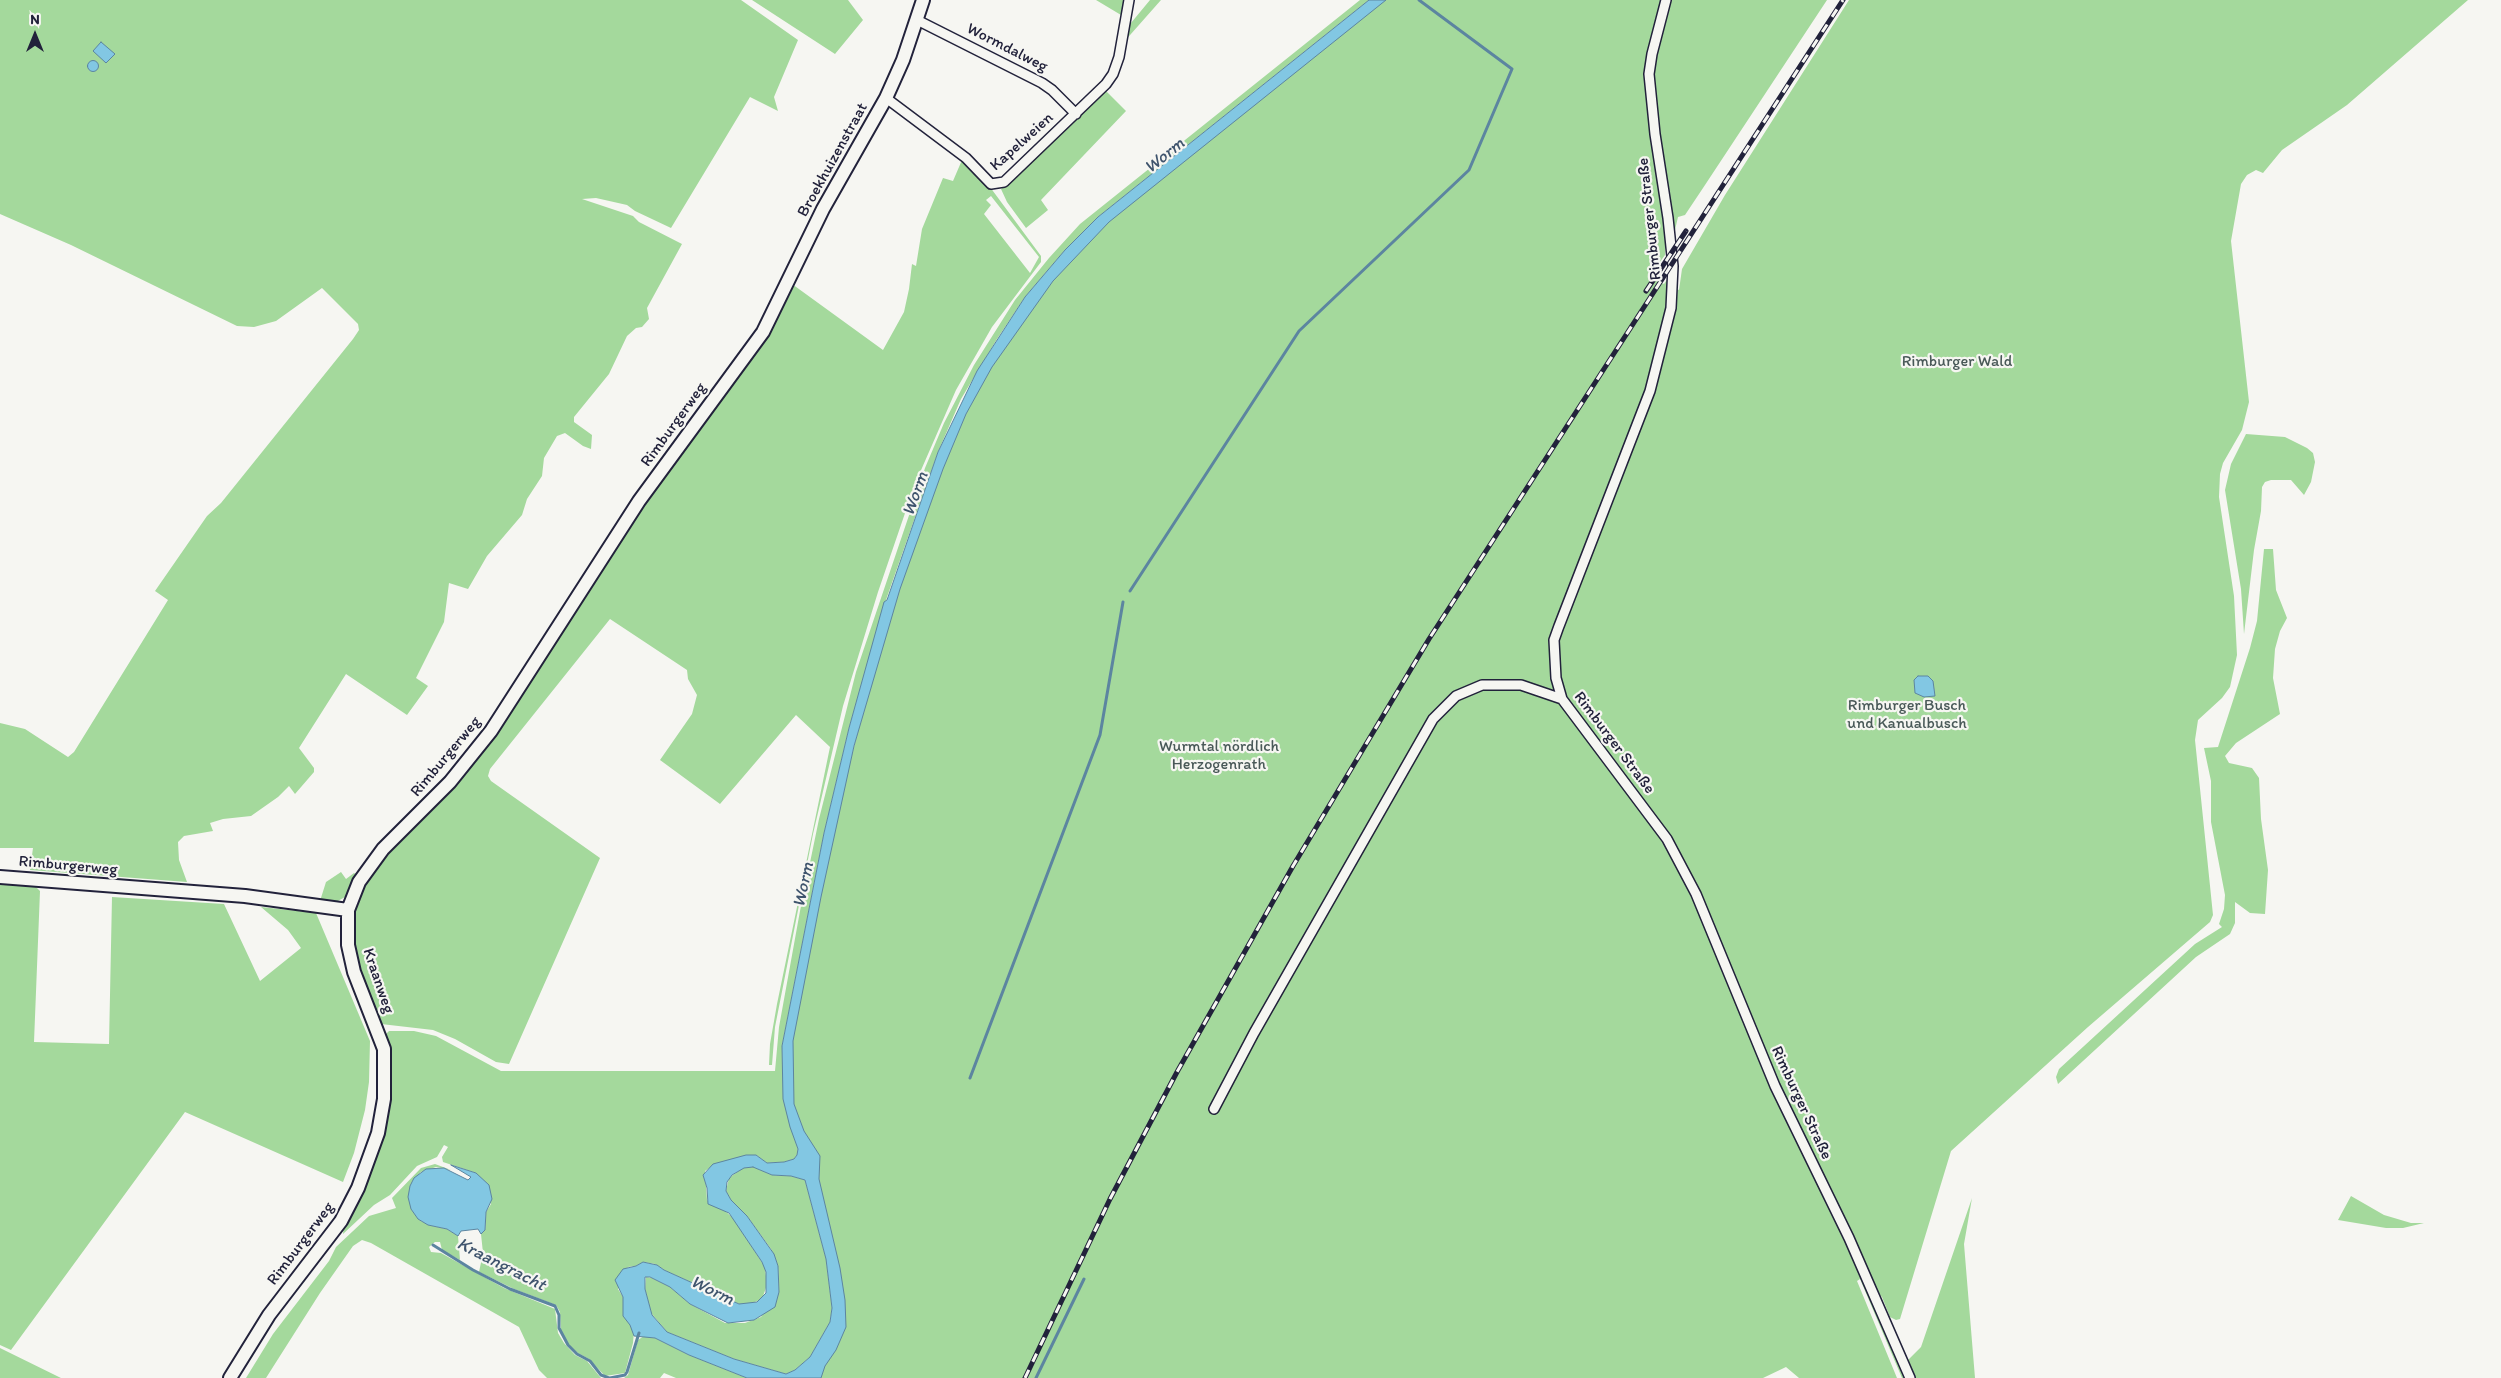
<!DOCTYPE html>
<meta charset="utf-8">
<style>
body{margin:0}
#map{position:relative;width:2501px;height:1378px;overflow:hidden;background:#f6f6f2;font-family:Itim,sans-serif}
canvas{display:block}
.north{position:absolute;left:10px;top:10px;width:50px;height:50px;-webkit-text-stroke:4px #f6f6f2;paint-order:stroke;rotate:0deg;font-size:14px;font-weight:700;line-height:20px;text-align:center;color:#22223b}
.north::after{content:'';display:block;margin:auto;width:18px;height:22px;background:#22223b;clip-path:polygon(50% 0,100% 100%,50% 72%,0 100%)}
</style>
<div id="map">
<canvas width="2501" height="1378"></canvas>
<div class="north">N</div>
</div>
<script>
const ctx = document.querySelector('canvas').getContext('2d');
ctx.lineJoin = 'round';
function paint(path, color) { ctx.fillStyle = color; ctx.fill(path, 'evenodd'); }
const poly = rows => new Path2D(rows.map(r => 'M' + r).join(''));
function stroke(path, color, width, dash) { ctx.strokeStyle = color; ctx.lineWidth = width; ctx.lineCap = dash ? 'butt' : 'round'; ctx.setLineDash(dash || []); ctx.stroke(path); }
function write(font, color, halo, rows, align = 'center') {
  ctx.font = font + ' Itim,sans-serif'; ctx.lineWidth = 4.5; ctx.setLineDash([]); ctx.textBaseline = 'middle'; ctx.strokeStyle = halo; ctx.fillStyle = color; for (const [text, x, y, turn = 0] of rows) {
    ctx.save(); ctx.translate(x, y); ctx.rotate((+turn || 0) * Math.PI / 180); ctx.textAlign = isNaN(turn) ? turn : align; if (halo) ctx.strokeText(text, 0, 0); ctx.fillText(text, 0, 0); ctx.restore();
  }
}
paint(poly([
 [0,0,741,0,798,40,774,97,778,111,750,97,671,228,635,211,627,205,596,198,582,199,633,216,639,222,682,244,647,308,649,319,642,327,636,328,627,336,609,374,574,417,574,422,592,435,591,449,583,446,565,433,557,436,544,458,542,476,527,499,522,515,487,556,468,589,449,583,444,622,416,678,428,686,407,715,346,674,299,748,314,768,314,772,295,794,289,786,278,797,251,816,223,819,210,823,213,831,184,836,178,842,179,860,187,882,30,870,33,848,0,848,0,723,25,729,68,757,74,752,168,600,155,591,207,516,221,503,353,339,359,330,358,324,322,288,276,321,254,327,237,326,71,245,0,214],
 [752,0,848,0,863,20,835,54],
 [1096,0,1125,0,1121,15],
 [1150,0,1161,0,1123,43,1126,29],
 [1360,0,1369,0,1098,217,1065,250,1025,297,997,339,961,399,938,452,887,597,849,728,824,833,782,1046,784,1099,798,1149,797,1155,794,1159,784,1162,767,1163,756,1155,749,1155,723,1163,717,1163,705,1171,707,1200,723,1209,733,1218,765,1267,767,1285,762,1299,750,1304,739,1304,664,1270,655,1264,643,1262,636,1266,628,1267,618,1289,623,1297,623,1312,634,1332,633,1343,625,1373,605,1376,589,1359,578,1353,569,1345,561,1332,560,1312,556,1305,514,1289,479,1272,483,1253,481,1234,485,1230,486,1212,491,1204,476,1173,443,1162,442,1157,448,1147,444,1145,437,1157,417,1166,390,1195,374,1205,343,1234,344,1225,368,1180,384,1129,391,1075,390,1050,385,1035,389,1031,414,1031,436,1036,501,1071,775,1071,779,1027,800,911,819,819,856,672,925,468,944,423,974,365,1015,300,1049,258,1080,224],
 [1376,0,1827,0,1705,185,1685,215,1678,217,1675,230,1666,242,1665,255,1649,277,1664,284,1668,278,1668,285,1679,290,1682,269,1725,195,1849,0,2468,0,2347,105,2282,150,2263,173,2256,170,2247,175,2241,184,2231,241,2249,402,2242,430,2223,463,2220,474,2219,497,2234,596,2237,655,2230,687,2222,698,2198,720,2195,740,2213,915,2210,922,2088,1027,1951,1151,1900,1319,1896,1320,1890,1317,1882,1297,1866,1284,1906,1378,1902,1378,1860,1279,1857,1281,1897,1378,1799,1378,1786,1367,1763,1378,808,1378,837,1310,785,1070,821,871,896,588,959,415,1014,322,1117,207],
 [1106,91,1126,111,1041,200,1048,210,1026,228,1007,202,1001,189],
 [962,160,990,187,1041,256,1041,262,992,327,956,390,915,484,878,592,843,706,813,834,775,1027,772,1065,769,1065,770,1044,777,1004,830,747,796,715,720,804,660,760,692,714,697,695,688,679,687,670,610,619,490,769,488,776,491,781,600,858,509,1064,496,1062,455,1039,433,1030,381,1024,362,979,354,949,353,915,364,883,379,859,419,821,598,570,792,284,883,350,904,312,909,289,912,264,916,266,922,229,943,178,953,181],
 [991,196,1039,257,1030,273,984,214,991,205,986,200],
 [2246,434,2285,437,2307,448,2313,453,2315,462,2311,482,2304,495,2291,480,2271,480,2265,482,2262,487,2261,511,2254,550,2244,634,2241,589,2225,490,2231,464],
 [2264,549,2273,549,2276,590,2287,618,2280,631,2275,649,2273,678,2280,714,2236,743,2225,756,2229,763,2252,768,2259,778,2261,819,2268,870,2265,914,2250,913,2235,902,2235,923,2230,934,2196,957,2058,1084,2056,1077,2059,1069,2195,944,2222,927,2219,924,2224,909,2225,895,2211,822,2211,781,2204,748,2218,747,2250,648,2257,621],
 [341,872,346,879,354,873,357,875,345,897,336,902,320,901,326,882],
 [0,884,34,885,40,891,34,1042,109,1044,112,897,224,904,260,981,301,948,288,930,261,907,316,913,370,1041,369,1082,365,1110,354,1153,343,1182,185,1112,11,1350,0,1345],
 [435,1164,451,1170,436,1167,421,1172,412,1182,411,1209,421,1221,433,1226,447,1229,458,1236,460,1260,442,1250,440,1242,435,1242,429,1247,431,1252,441,1253,504,1288,555,1309,558,1333,564,1343,575,1355,587,1361,601,1378,547,1378,539,1370,519,1327,371,1243,362,1240,353,1246,320,1293,266,1378,246,1378,273,1334,329,1261,336,1247,369,1216,396,1208,392,1198,421,1168],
 [744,1167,754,1167,772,1175,791,1176,805,1180,826,1259,832,1308,830,1322,810,1357,795,1370,786,1374,734,1359,667,1332,651,1313,645,1289,646,1277,652,1278,670,1287,690,1304,725,1323,745,1323,761,1317,779,1292,778,1266,771,1249,747,1216,731,1200,726,1191,729,1178],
 [2351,1196,2384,1215,2411,1223,2424,1223,2403,1228,2386,1228,2338,1220],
 [1972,1198,1964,1244,1975,1378,1915,1378,1908,1360,1921,1347],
 [644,1336,655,1338,689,1355,747,1378,676,1378,664,1373,660,1378,616,1378,624,1378,628,1375,638,1340],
 [0,1348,2,1349,61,1378,0,1378]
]), '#a4d99c');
const water = poly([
 [1369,0,1386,0,1109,222,1053,281,992,367,966,414,943,469,900,589,854,746,821,897,793,1041,794,1104,804,1131,820,1156,819,1179,840,1268,845,1300,846,1327,836,1350,825,1366,821,1378,747,1378,689,1355,655,1338,634,1336,630,1325,623,1316,623,1297,615,1280,623,1269,636,1266,643,1262,657,1265,664,1270,739,1304,757,1302,766,1293,766,1272,762,1262,729,1213,708,1204,707,1188,703,1175,713,1164,746,1155,756,1155,767,1163,784,1162,794,1159,797,1155,798,1149,790,1127,783,1099,782,1046,824,833,849,728,884,602,887,600,938,452,977,371,1025,297,1065,250,1098,217,1369,0],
 [753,1167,772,1175,791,1176,805,1180,826,1259,832,1308,830,1322,810,1357,795,1370,786,1374,734,1359,667,1332,652,1315,645,1289,645,1277,650,1277,670,1287,690,1304,728,1323,754,1320,775,1307,779,1292,778,1266,774,1254,747,1216,731,1200,726,1191,727,1182,732,1175,744,1168,753,1167],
 [101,42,115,54,106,63,93,51,101,42],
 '87.5 66a5.5 5.5 0 1 1 11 0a5.5 5.5 0 1 1-11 0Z',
 [1918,676,1928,676,1933,681,1935,696,1924,697,1915,693,1914,680,1918,676],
 [451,1165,476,1173,489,1185,492,1199,486,1212,485,1230,481,1234,478,1229,461,1231,458,1236,447,1229,428,1225,418,1219,411,1209,408,1197,410,1186,414,1178,426,1169,444,1168,468,1180,471,1177,451,1165]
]);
paint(water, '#82c7e3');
stroke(water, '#5c85a0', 1);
stroke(poly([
 [1130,591,1299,331,1469,170,1512,69,1419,0],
 [970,1078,1100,735,1123,602],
 [433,1245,473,1270,510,1289,555,1306,559,1315,559,1328,568,1345,577,1354,590,1361,601,1375,609,1378],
 [610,1378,625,1375,627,1372,639,1333],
 [1036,1378,1084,1279]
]), '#5c85a0', 3);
const street = poly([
 [1666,0,1652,54,1649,74,1655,134,1668,218,1673,266,1671,308,1650,391,1559,626,1554,640,1556,678,1562,699,1667,839,1696,894,1775,1086,1849,1238,1910,1378],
 [917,20,1042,83,1052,90,1076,114],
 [886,98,966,158,991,184,1004,182,1106,84,1113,74,1119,57,1129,0],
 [1214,1109,1254,1033,1433,719,1456,696,1482,685,1521,685,1562,699]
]);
const secondary = poly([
 [0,877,245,896,348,910],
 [230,1378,269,1315,341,1221,358,1188,378,1133,384,1099,384,1049,354,972,348,945,348,910,359,882,383,849,450,782,491,731,639,501,763,332,823,209,886,98,903,60,923,0]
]);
stroke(street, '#22223b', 12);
stroke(secondary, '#22223b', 16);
stroke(street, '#f6f6f2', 9);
stroke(secondary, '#f6f6f2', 12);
const rail = poly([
 [1646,291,1686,231],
 [1025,1378,1110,1199,1177,1072,1293,866,1429,639,1843,0]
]);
stroke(rail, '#22223b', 5);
stroke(rail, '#f6f6f2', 3, [9]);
write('16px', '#22223b', '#f6f6f2', [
 ["Wormdalweg",1007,48,27],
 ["Kapelweien",1022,142,-42],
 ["Broekhuizenstraat",833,160,-61],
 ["Rimburger Straße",1650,219,-96],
 ["Rimburgerweg",674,425,-54],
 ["Rimburger Straße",1614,743,53],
 ["Rimburgerweg",446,757,-50],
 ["Rimburgerweg",68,866,5],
 ["Kraanweg",378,981,71],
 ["Rimburger Straße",1801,1103,65],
 ["Rimburgerweg",301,1244,-53]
]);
write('16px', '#495958', '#f6f6f2', [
 ["Rimburger Wald",1957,362],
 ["Rimburger Busch",1907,706],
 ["und Kanualbusch",1907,724],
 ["Wurmtal nördlich",1219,747],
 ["Herzogenrath",1219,765]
]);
write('italic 18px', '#3f546d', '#f6f6f2', [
 ["Worm",1165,156,-39],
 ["Worm",916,494,-70],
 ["Worm",804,885,-78],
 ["Kraangracht",501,1265,27],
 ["Worm",712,1291,26]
]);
</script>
